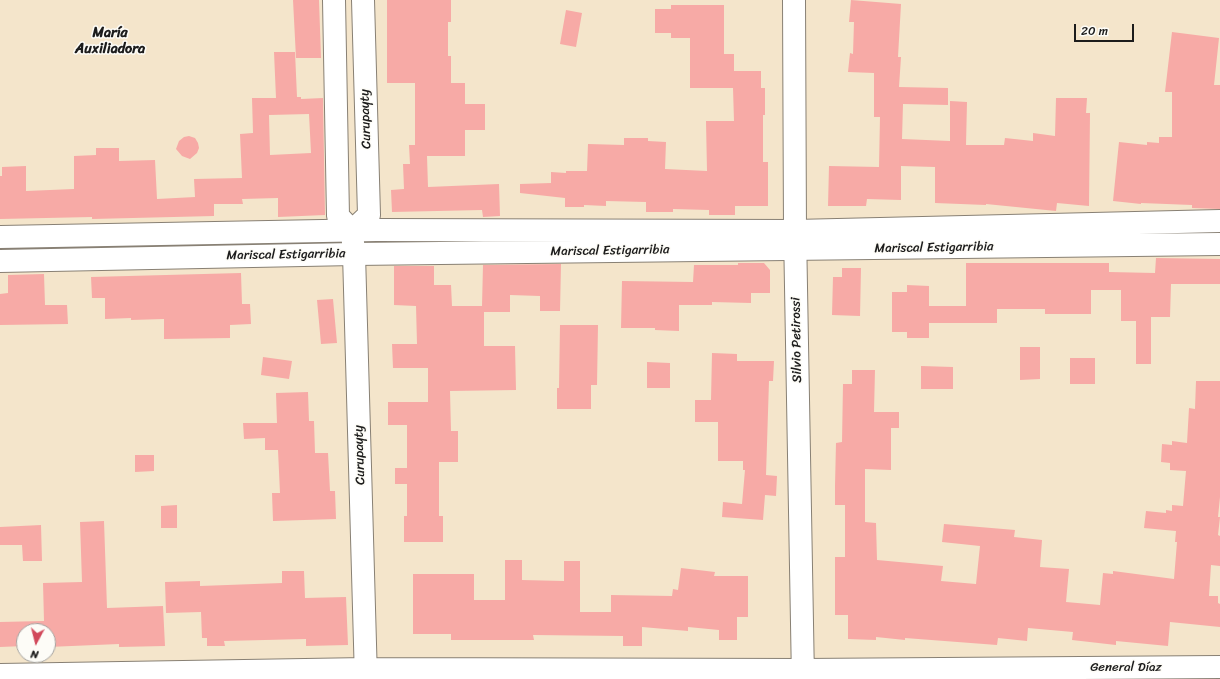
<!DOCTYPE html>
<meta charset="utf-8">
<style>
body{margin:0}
#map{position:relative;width:1220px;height:679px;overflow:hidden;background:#f4e5cb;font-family:Sriracha,sans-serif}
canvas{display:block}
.north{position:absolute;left:16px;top:623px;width:40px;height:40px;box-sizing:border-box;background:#fdfcf7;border:1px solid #a3a29f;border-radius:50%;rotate:187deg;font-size:11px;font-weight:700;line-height:16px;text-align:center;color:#1c1c1c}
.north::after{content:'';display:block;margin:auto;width:14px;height:18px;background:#d1495b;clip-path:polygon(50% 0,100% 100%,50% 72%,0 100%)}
.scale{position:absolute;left:1074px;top:24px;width:60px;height:18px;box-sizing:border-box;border:2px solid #1c1c1c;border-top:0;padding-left:5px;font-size:12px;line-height:14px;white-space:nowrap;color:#1c1c1c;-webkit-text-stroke:3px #fdfcf7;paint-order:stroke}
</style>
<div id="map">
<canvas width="1220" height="679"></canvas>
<div class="north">N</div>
<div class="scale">20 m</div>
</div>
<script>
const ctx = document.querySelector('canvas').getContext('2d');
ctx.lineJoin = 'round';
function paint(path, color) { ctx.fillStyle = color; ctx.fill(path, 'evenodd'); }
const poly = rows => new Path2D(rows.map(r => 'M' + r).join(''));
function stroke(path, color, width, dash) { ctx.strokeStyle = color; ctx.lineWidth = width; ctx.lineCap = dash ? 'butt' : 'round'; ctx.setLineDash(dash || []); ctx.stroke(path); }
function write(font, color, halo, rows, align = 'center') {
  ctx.font = font + ' Sriracha,sans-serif'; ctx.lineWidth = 3; ctx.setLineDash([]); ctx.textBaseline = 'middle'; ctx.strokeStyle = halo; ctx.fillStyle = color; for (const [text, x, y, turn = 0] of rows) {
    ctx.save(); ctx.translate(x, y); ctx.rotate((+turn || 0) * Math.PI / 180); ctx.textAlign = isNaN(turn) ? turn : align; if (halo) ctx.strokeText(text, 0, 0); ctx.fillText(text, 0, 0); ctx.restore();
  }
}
paint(poly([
 [293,0,319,0,321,58,296,58],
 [387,0,451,0,451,22,448,22,448,56,451,56,451,83,465,83,465,104,485,104,485,130,465,130,465,156,427,156,428,187,499,184,500,216,483,217,482,210,392,212,391,190,404,189,403,164,410,164,409,145,415,145,415,83,387,83],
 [851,0,901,4,898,57,901,57,899,87,948,88,948,105,903,104,902,139,950,141,950,101,967,102,966,145,1004,145,1005,138,1033,141,1033,133,1055,136,1056,98,1087,98,1086,113,1090,113,1089,206,1057,203,1056,211,986,204,986,205,935,203,935,167,901,166,901,200,867,199,866,206,828,206,829,166,879,167,880,117,874,117,874,73,848,72,850,53,853,54,854,22,849,22],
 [671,5,724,5,724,54,734,54,734,71,761,71,761,88,765,88,765,115,763,115,763,162,768,162,768,206,735,206,735,215,709,215,709,210,673,209,673,212,646,212,646,202,606,201,606,206,584,205,584,207,565,207,565,198,520,193,520,184,551,183,551,172,566,173,566,171,587,171,588,144,624,145,624,138,648,138,648,141,666,142,665,169,707,171,706,121,734,121,733,88,690,88,690,38,671,38,671,33,655,33,655,9,671,9],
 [566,10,582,13,576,47,560,44],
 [1172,32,1219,38,1214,85,1220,85,1220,209,1192,208,1192,205,1141,203,1141,204,1113,201,1119,142,1147,145,1147,142,1159,143,1159,137,1172,137,1172,92,1165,92],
 [274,52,295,52,297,97,301,97,301,99,323,98,325,215,278,217,278,198,242,199,243,204,214,204,214,216,92,219,92,217,0,219,0,176,2,176,2,167,26,166,26,191,74,189,74,156,96,155,96,148,119,148,119,161,155,160,157,199,195,197,194,179,242,178,240,134,253,133,252,98,276,98],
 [309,114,311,153,270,155,269,115],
 [189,136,195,138,198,143,199,148,197,153,190,159,182,156,176,149,179,141,184,137],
 [1156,258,1220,259,1220,284,1171,284,1170,317,1151,317,1151,364,1136,364,1136,321,1121,321,1121,290,1091,290,1091,314,1045,314,1045,309,997,309,997,323,929,323,929,338,907,338,907,332,892,332,892,292,907,292,907,285,929,286,929,306,966,306,966,263,1109,263,1109,272,1155,273],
 [738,263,764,263,770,270,770,293,751,293,751,303,712,302,712,305,679,305,679,331,655,330,655,328,621,328,622,281,693,282,694,265,738,265],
 [561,264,560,311,540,311,540,296,510,295,510,312,484,312,484,346,515,346,516,390,450,391,451,431,458,431,458,462,439,462,439,516,443,516,443,542,404,542,404,516,407,516,407,484,395,484,395,468,407,468,407,425,388,425,388,402,428,402,428,368,393,368,392,344,417,344,416,306,394,305,394,266,434,266,434,285,451,285,452,306,482,306,483,265],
 [842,268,861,268,860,316,832,315,833,277,842,277],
 [241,273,242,304,250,304,251,324,230,325,230,338,164,339,164,319,131,320,131,318,105,319,105,298,92,298,91,277],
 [44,274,45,305,67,305,68,324,0,325,0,294,8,293,8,275],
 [333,299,337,343,321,344,317,300],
 [560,325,598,325,597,385,591,385,591,409,557,409,557,388,559,388],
 [1020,347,1040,347,1040,379,1020,380],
 [712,353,737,354,737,361,774,361,773,381,769,381,766,475,777,476,776,496,765,495,763,520,722,517,723,502,742,504,745,470,743,470,743,461,718,461,718,422,695,422,695,400,711,400],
 [263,357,292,361,289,379,261,375],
 [1070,358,1095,358,1095,384,1070,384],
 [647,362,670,363,670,388,647,388],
 [921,366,953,367,953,389,921,389],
 [852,370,875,370,874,412,899,412,899,428,891,428,891,470,865,469,865,522,876,523,877,560,943,566,941,581,976,584,980,546,942,542,944,524,1015,530,1014,537,1042,540,1040,567,1069,569,1066,602,1100,605,1103,573,1113,574,1113,571,1174,579,1177,542,1175,542,1176,531,1144,528,1146,511,1166,513,1166,510,1172,511,1172,505,1183,506,1186,471,1170,470,1170,463,1161,462,1162,444,1172,445,1172,441,1187,443,1189,408,1195,409,1196,381,1220,381,1220,497,1218,517,1220,517,1218,535,1220,536,1220,566,1211,565,1209,596,1218,596,1218,603,1220,604,1220,627,1170,622,1168,646,1116,641,1116,645,1072,640,1073,632,1028,628,1027,641,998,638,997,645,905,638,905,640,876,637,876,640,848,639,848,615,835,615,835,557,845,557,845,505,835,505,835,486,836,443,842,442,843,384,852,384],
 [308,392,309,421,314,421,315,453,328,453,330,491,335,491,336,519,273,521,272,493,280,493,278,450,265,450,265,438,244,439,243,423,277,423,276,393],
 [135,455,154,455,154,471,135,472],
 [177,505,177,528,161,528,161,506],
 [104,521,107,608,163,606,165,646,119,647,119,644,48,647,48,631,24,631,24,646,0,647,0,622,44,621,43,583,82,582,80,522],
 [41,525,42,561,23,561,22,545,0,545,0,527],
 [505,560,522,560,522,580,564,581,564,561,580,561,580,612,611,612,611,595,672,596,673,589,678,590,681,568,715,572,714,576,748,576,748,617,737,617,737,640,719,640,719,630,688,627,688,631,642,627,642,646,623,646,623,636,533,635,534,640,451,640,451,634,413,634,413,574,474,574,474,600,505,600],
 [282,571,304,571,305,598,346,597,348,645,306,646,306,639,224,641,225,646,207,646,207,638,202,638,201,612,166,613,165,582,200,581,200,586,282,583]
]), '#f7aaa6');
const minor = poly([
 [334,0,338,216,352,231,354,254,366,679],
 [794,0,795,231,803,679],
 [352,231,369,215,363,0],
 [0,675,366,669,803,670,1220,667]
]);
const tertiary = poly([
 [0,237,376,230,795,231,1220,221],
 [0,261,354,254,1220,244]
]);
stroke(minor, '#888074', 24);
stroke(tertiary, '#888074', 24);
stroke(minor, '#fff', 22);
stroke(tertiary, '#fff', 22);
write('13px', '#1c1c1c', '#fdfcf7', [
 ["Curupayty",366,119,-92],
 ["Mariscal Estigarribia",934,248,-1],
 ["Mariscal Estigarribia",610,251,-1],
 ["Mariscal Estigarribia",286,255,-1],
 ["Silvio Petirossi",797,340,-91],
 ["Curupayty",360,455,-92],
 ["General Díaz",1126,668]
]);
write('bold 14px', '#1c1c1c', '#fdfcf7', [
 ["María",110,33],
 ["Auxiliadora",110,49]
]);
</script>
